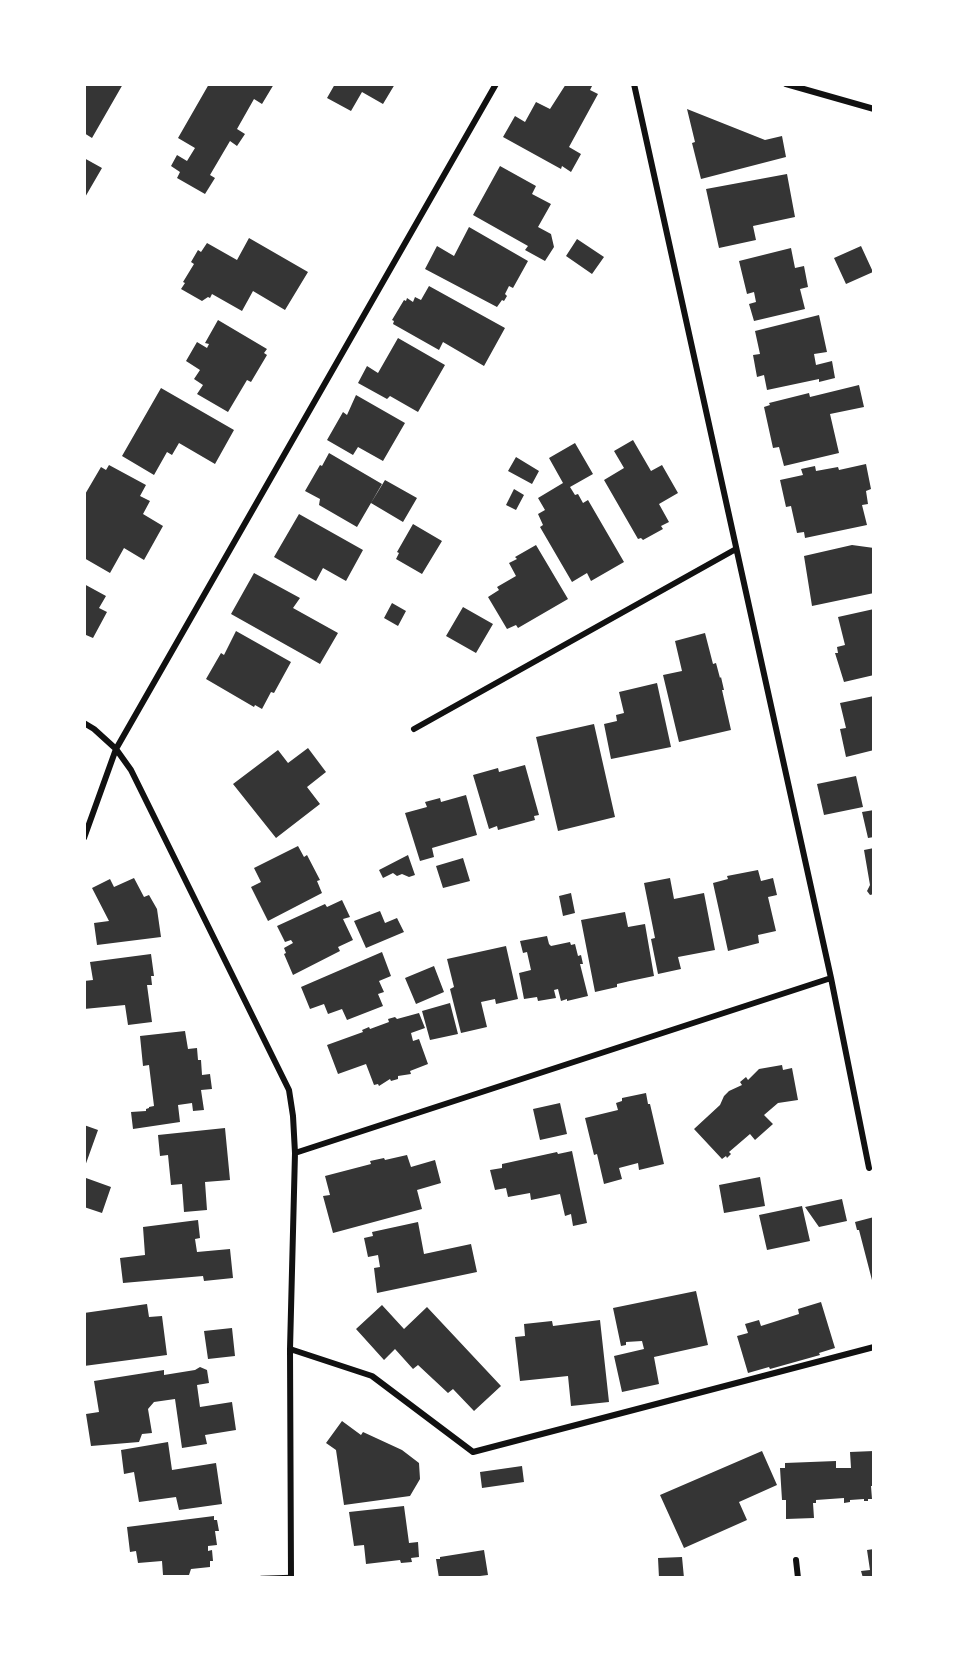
<!DOCTYPE html>
<style>
body{margin:0}
#map{position:relative;width:958px;height:1662px;overflow:hidden;background:#fff;font-family:Roboto,sans-serif}
canvas{display:block}
.frame{position:absolute;inset:0;border:86px solid #fff;pointer-events:none}
</style>
<div id="map">
<canvas width="958" height="1662"></canvas>
<div class="frame"></div>
</div>
<script>
const ctx = document.querySelector('canvas').getContext('2d');
ctx.lineJoin = 'round';
function paint(path, color) { ctx.fillStyle = color; ctx.fill(path, 'evenodd'); }
const poly = rows => new Path2D(rows.map(r => 'M' + r).join(''));
function stroke(path, color, width, dash) { ctx.strokeStyle = color; ctx.lineWidth = width; ctx.lineCap = dash ? 'butt' : 'round'; ctx.setLineDash(dash || []); ctx.stroke(path); }
paint(poly([
 [84,84,123,84,92,138,84,133],
 [209,84,274,84,262,104,254,99,237,129,245,134,237,146,230,141,210,175,215,178,205,194,177,178,180,172,171,166,177,155,187,161,195,148,178,138],
 [335,84,395,84,383,104,362,92,351,111,327,98],
 [566,84,593,84,590,90,598,94,569,147,581,154,571,172,562,166,561,169,503,137,515,116,525,122,536,102,550,109],
 [687,109,765,140,782,136,786,157,701,179,692,143,695,142],
 [84,158,102,168,84,199],
 [500,166,536,186,532,194,551,204,538,227,551,234,554,247,545,261,525,250,528,246,473,215],
 [787,174,795,217,753,226,756,240,719,248,706,189],
 [469,227,528,261,513,288,509,286,505,294,507,296,504,301,502,300,497,307,425,269,437,246,454,256],
 [249,238,308,272,285,310,253,291,242,311,212,294,210,298,208,297,202,301,181,289,185,283,183,282,194,264,191,262,198,250,201,252,207,243,237,260],
 [577,239,604,257,592,274,566,256],
 [861,246,873,272,846,284,834,258],
 [791,248,795,268,804,266,808,287,800,289,805,309,754,321,749,304,756,302,754,292,747,294,739,261],
 [429,286,505,328,484,366,443,342,439,350,393,324,394,321,392,320,404,300,406,301,407,298,413,302,415,297,421,300],
 [819,315,827,352,814,354,816,365,832,361,835,378,819,382,819,379,767,390,764,375,757,377,753,355,760,354,755,331],
 [218,320,267,349,264,353,267,355,251,382,247,380,228,412,197,394,203,385,194,379,200,370,186,361,197,342,207,348,209,344,205,343],
 [398,338,445,365,418,412,390,396,387,399,358,383,367,366,378,373],
 [859,385,864,407,830,414,839,453,784,466,779,447,773,448,764,407,770,405,769,403,809,393,810,397],
 [161,388,234,430,215,464,179,443,172,455,167,452,154,475,122,456],
 [356,395,405,423,383,461,358,447,353,455,327,440,343,412,347,415],
 [633,440,651,471,662,465,678,493,659,504,669,522,661,526,663,529,643,540,641,538,638,539,604,480,624,468,614,451],
 [575,443,593,474,570,487,575,495,578,494,583,503,588,500,624,562,591,581,587,573,572,582,540,527,543,525,538,514,545,510,538,498,563,483,549,458],
 [329,453,382,484,357,527,319,505,320,499,305,491,320,465,322,466],
 [516,457,539,471,532,484,508,471],
 [866,464,871,489,866,491,868,504,862,505,867,525,805,538,804,532,797,533,791,506,786,507,780,480,803,475,801,469,815,466,816,471,838,467,839,470],
 [109,465,146,485,140,496,150,501,143,514,163,526,144,560,124,548,110,573,84,558,84,496,101,467,106,470],
 [385,480,417,498,403,522,371,503],
 [514,489,524,495,516,510,506,505],
 [299,514,363,550,346,581,323,568,316,581,274,557],
 [413,524,442,541,422,574,396,559,399,553,397,552],
 [536,545,568,599,518,628,516,625,507,629,488,597,499,590,497,587,516,576,509,563,517,559,515,557],
 [852,545,874,548,874,593,812,606,804,556],
 [254,573,300,598,293,608,338,633,320,664,231,614],
 [84,584,106,596,99,608,107,612,93,638,86,635,84,639],
 [392,603,406,611,398,626,384,618],
 [463,607,493,624,476,653,446,636],
 [874,609,874,675,844,682,835,653,838,653,837,647,845,645,838,617],
 [236,631,291,662,274,693,271,692,262,709,255,705,254,707,206,679,221,653,224,655],
 [705,633,713,664,716,663,720,678,721,677,724,690,722,690,731,730,679,742,663,675,682,671,675,641],
 [657,683,671,747,611,759,604,724,617,721,616,715,624,713,619,692],
 [874,696,874,750,846,757,840,729,846,728,840,703],
 [594,724,615,817,558,831,536,737],
 [308,748,326,772,307,787,320,804,276,838,233,784,278,750,288,763],
 [525,765,539,815,534,816,535,820,498,830,497,826,489,829,473,775,498,768,499,772],
 [856,776,863,807,824,815,817,784],
 [466,795,477,835,432,848,434,857,420,861,405,813,427,807,425,802,440,798,441,802],
 [874,810,874,837,868,838,862,812],
 [298,846,304,857,307,855,320,880,317,881,322,893,268,921,251,887,261,882,254,868],
 [874,848,874,894,870,895,867,891,870,885,864,850],
 [408,855,415,875,409,877,402,874,397,876,393,873,383,878,379,870],
 [463,858,470,881,443,888,436,866],
 [758,870,761,881,773,878,777,895,768,897,776,931,758,935,759,943,728,951,713,883,728,879,727,876],
 [134,878,144,897,149,895,157,909,161,937,97,945,94,923,109,921,92,888,110,879,114,887],
 [670,878,674,899,704,893,715,950,678,957,681,969,658,974,651,939,655,938,644,883],
 [571,893,575,913,563,916,559,896],
 [342,900,350,917,343,919,353,940,338,947,340,951,293,975,284,954,286,953,284,948,293,943,291,940,285,942,277,926,325,904,327,907],
 [380,911,385,923,397,918,404,932,366,948,354,921],
 [625,912,628,927,645,924,654,976,630,981,617,984,617,987,595,992,581,920],
 [547,936,549,944,551,946,570,942,571,945,575,944,578,956,581,955,583,964,580,964,588,996,567,1001,567,999,561,1001,558,989,554,990,556,998,538,1001,537,997,524,999,519,973,531,970,527,952,523,953,520,941],
 [506,946,518,999,496,1004,495,999,481,1002,487,1027,461,1033,450,989,454,987,447,959],
 [382,952,391,976,379,981,384,992,378,994,383,1006,347,1020,342,1009,328,1014,324,1004,310,1009,301,987],
 [151,954,154,976,151,976,152,985,147,985,152,1022,128,1025,125,1005,84,1009,84,981,93,980,90,962],
 [434,966,444,992,416,1004,405,978],
 [450,1003,458,1034,430,1040,422,1011],
 [419,1013,425,1028,411,1033,413,1041,419,1039,428,1064,410,1071,411,1074,398,1076,398,1079,391,1081,390,1079,379,1086,378,1084,374,1085,366,1064,338,1074,327,1045,363,1032,362,1030,369,1027,370,1029,389,1022,388,1019,395,1017,397,1019],
 [185,1031,188,1049,197,1048,198,1060,201,1060,202,1075,210,1074,212,1089,201,1090,204,1110,193,1111,192,1103,178,1105,180,1122,133,1129,131,1112,146,1111,146,1109,149,1108,149,1107,154,1106,149,1065,143,1066,140,1036],
 [782,1065,783,1070,792,1068,798,1100,778,1103,764,1115,773,1124,755,1140,750,1134,729,1152,731,1154,727,1158,726,1156,722,1159,694,1129,720,1105,724,1096,729,1091,742,1085,740,1082,746,1077,748,1080,759,1069],
 [646,1093,648,1104,650,1104,664,1164,639,1170,638,1163,619,1168,622,1179,604,1184,597,1154,594,1155,585,1118,618,1110,616,1103,622,1101,622,1098],
 [560,1103,567,1134,540,1140,533,1109],
 [84,1125,98,1130,84,1169],
 [225,1128,230,1180,205,1182,207,1210,184,1212,182,1184,171,1185,168,1155,160,1156,158,1135],
 [572,1151,587,1223,573,1226,571,1214,565,1216,560,1194,531,1200,530,1193,508,1197,506,1188,495,1190,490,1170,502,1168,502,1164,557,1152,558,1154],
 [407,1155,411,1167,435,1160,441,1183,417,1190,422,1209,333,1233,323,1196,330,1195,325,1176,371,1164,370,1161,384,1158,385,1160],
 [760,1177,765,1206,724,1213,719,1185],
 [86,1178,111,1187,102,1213,84,1207,84,1184],
 [842,1199,847,1221,819,1227,805,1207],
 [802,1206,810,1241,767,1250,759,1215],
 [874,1217,874,1284,873,1284,859,1230,857,1230,855,1222],
 [198,1220,200,1238,195,1239,197,1252,230,1249,233,1278,204,1281,203,1276,123,1283,120,1258,145,1255,143,1227],
 [418,1222,424,1254,471,1244,477,1272,377,1293,374,1268,380,1267,378,1255,368,1257,364,1238,373,1236,372,1232],
 [696,1291,708,1345,654,1357,659,1384,622,1392,614,1356,644,1349,642,1341,626,1342,626,1345,621,1346,613,1308],
 [821,1302,835,1348,819,1353,820,1355,770,1369,769,1367,748,1373,737,1336,748,1333,745,1324,759,1320,761,1326,799,1314,798,1309],
 [147,1304,149,1317,162,1316,167,1355,84,1366,84,1313],
 [382,1305,404,1329,427,1307,501,1386,474,1411,453,1389,448,1393,418,1365,413,1369,395,1349,384,1360,356,1329],
 [600,1320,609,1402,571,1406,568,1376,520,1381,515,1337,525,1336,524,1324,552,1321,553,1326],
 [232,1328,235,1356,208,1359,204,1331],
 [200,1367,207,1370,209,1383,197,1385,200,1407,232,1402,236,1430,205,1435,207,1444,182,1448,175,1399,154,1402,148,1409,152,1433,142,1434,139,1442,91,1446,86,1414,99,1412,94,1381,164,1370,164,1375,195,1370],
 [342,1421,361,1435,363,1432,402,1450,419,1463,420,1479,410,1496,344,1505,336,1450,326,1443],
 [168,1442,172,1470,216,1463,222,1504,179,1510,176,1497,139,1502,134,1472,124,1474,121,1450],
 [762,1451,777,1485,739,1502,747,1520,684,1548,660,1495],
 [874,1451,874,1486,871,1486,872,1499,868,1499,868,1501,864,1501,864,1499,850,1500,850,1502,844,1503,844,1498,816,1500,816,1503,813,1503,814,1518,786,1519,786,1500,782,1500,780,1468,785,1468,785,1463,836,1461,836,1468,851,1468,850,1452],
 [522,1466,524,1482,482,1488,480,1472],
 [404,1506,409,1543,418,1542,419,1557,411,1558,412,1562,401,1563,400,1560,366,1564,364,1545,354,1546,349,1512],
 [214,1516,214,1520,217,1520,219,1531,215,1531,217,1545,208,1546,208,1551,212,1550,213,1561,210,1561,210,1567,191,1569,189,1575,163,1575,162,1561,138,1563,136,1551,130,1552,127,1527],
 [874,1549,874,1578,863,1578,861,1571,870,1570,867,1550],
 [484,1550,488,1575,464,1578,439,1578,436,1559,440,1559,440,1557],
 [682,1557,684,1578,659,1578,658,1558]
]), '#353535');
stroke(poly([
 [261,1578,291,1577]
]), '#111', 4.5);
stroke(poly([
 [634,84,831,978,869,1168],
 [786,84,874,109],
 [84,723,94,729,116,749,131,770,289,1090,293,1116,295,1153,290,1349,291,1578],
 [414,729,736,549],
 [84,838,116,749,496,84],
 [295,1153,831,978],
 [290,1349,372,1376,473,1452,874,1347],
 [796,1560,798,1578]
]), '#111', 6);
</script>
